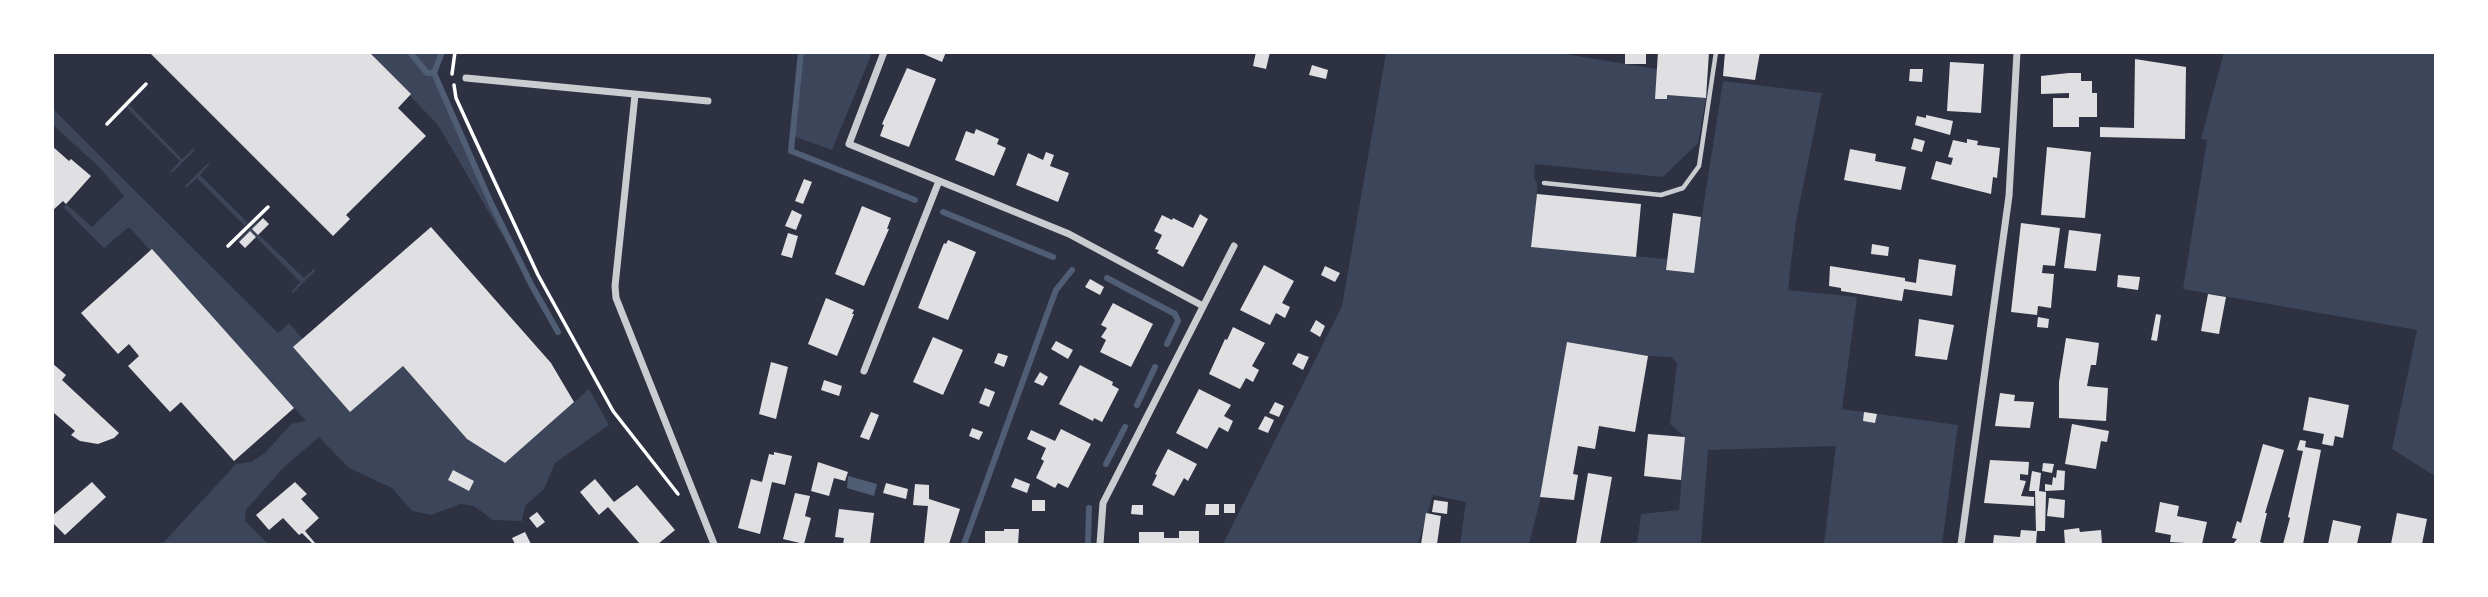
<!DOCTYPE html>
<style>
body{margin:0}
#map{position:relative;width:2488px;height:597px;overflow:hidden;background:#2d3142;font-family:Signika,sans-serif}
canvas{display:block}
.frame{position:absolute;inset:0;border:54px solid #fff;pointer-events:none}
</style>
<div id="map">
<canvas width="2488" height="597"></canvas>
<div class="frame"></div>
</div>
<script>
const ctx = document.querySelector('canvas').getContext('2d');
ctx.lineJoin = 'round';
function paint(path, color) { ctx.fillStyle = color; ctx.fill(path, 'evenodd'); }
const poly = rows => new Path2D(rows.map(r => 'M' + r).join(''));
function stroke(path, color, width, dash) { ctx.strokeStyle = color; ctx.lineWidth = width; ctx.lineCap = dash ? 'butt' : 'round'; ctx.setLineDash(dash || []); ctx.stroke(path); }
paint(poly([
 [2224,52,2435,53,2435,476,2392,449,2417,330,2183,289,2207,140,2201,139],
 [369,53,442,53,435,73,490,201,532,286,438,125],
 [801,53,872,53,832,150,793,136],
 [1386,53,1559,53,1657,69,1656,99,1667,99,1667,95,1706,98,1698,143,1663,177,1535,164,1534,178,1537,183,1537,194,1532,247,1667,259,1666,270,1693,273,1723,81,1822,93,1796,221,1788,290,1857,297,1842,409,1958,425,1942,544,1824,544,1836,446,1708,450,1701,544,1637,544,1641,514,1679,510,1685,437,1670,424,1677,363,1671,357,1648,356,1568,342,1542,493,1529,544,1460,544,1466,502,1433,495,1418,544,1223,544,1342,306],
 [129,105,182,159,194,148,194,151,173,172,169,173,180,161,126,107],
 [53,109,278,333,289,323,303,339,403,366,467,439,505,463,589,389,609,425,555,463,544,489,525,506,522,521,493,520,474,506,461,504,431,515,412,511,392,488,349,468,319,437,284,467,246,510,245,521,268,544,162,544,236,464,251,462,266,452,291,424,306,421,129,227,104,248,64,208,66,204,92,227,124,196,99,167,53,125],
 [207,164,210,164,200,175,248,223,245,226,197,178,186,188,185,186],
 [262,216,253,229,304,278,315,268,315,271,293,293,291,292,300,282,250,231,239,242,238,241]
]), '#3c4559');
paint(poly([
 [848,476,877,484,874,496,847,488]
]), '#4f5d75');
stroke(poly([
 [410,52,427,73,434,73,442,52],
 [801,52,791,151,915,200],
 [434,73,490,201,532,286,558,332],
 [943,212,1053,257],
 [1107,278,1175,314,1178,321,1167,344],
 [1137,405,1155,367],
 [1106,464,1125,427],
 [964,544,1046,317,1056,290,1072,270],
 [1088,544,1089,508]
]), '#4f5d75', 6);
paint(poly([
 [149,52,369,52,411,94,398,108,426,136,346,215,350,219,333,236],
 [919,52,946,52,942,62],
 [1256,52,1270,52,1266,69,1253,66],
 [1625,52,1646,52,1646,64,1625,64],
 [1658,52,1709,52,1706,98,1667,95,1667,99,1655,99],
 [1725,52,1760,52,1755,80,1723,76],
 [2135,59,2186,67,2185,139,2100,137,2100,127,2134,128],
 [1950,62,1984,64,1981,113,1947,111],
 [1312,65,1328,70,1326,79,1309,75],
 [907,68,936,79,909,147,880,136,884,125,882,124],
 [1910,69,1923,69,1922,82,1909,81],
 [2069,73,2081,73,2081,81,2092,81,2092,93,2097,93,2097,117,2079,117,2079,127,2053,127,2053,98,2069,98,2069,93,2041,94,2041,76],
 [1926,115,1953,121,1950,135,1915,125,1917,116,1926,118],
 [976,129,999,139,997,144,1006,148,994,176,955,160,966,131,974,134],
 [1914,138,1925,141,1922,152,1911,149],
 [1967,139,1978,141,1977,145,2000,148,1997,178,1993,177,1991,194,1931,179,1936,161,1951,165,1953,158,1948,157,1953,140,1967,143],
 [52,146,69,161,71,159,91,176,66,204,63,201,52,211],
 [2047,147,2091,152,2085,218,2041,215],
 [1850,149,1876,154,1875,161,1906,167,1901,190,1844,180],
 [1046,152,1054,155,1050,166,1069,173,1058,202,1016,185,1028,153,1043,160],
 [804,179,812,182,803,204,795,201],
 [1537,194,1641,204,1636,257,1531,247],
 [862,206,891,218,887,229,889,229,864,286,835,274],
 [792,210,802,215,796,230,785,226],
 [1673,213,1701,217,1694,273,1666,270],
 [1200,214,1208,219,1183,267,1157,253,1159,250,1155,249,1162,235,1154,231,1162,215,1172,220,1173,218,1193,228],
 [263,218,269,224,258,235,252,229],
 [2021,223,2060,228,2055,266,2043,265,2042,273,2054,274,2051,308,2038,306,2037,315,2011,312],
 [431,227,551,363,574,402,505,463,467,439,403,366,350,412,293,347],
 [2069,230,2101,234,2096,271,2064,268],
 [250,231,256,237,245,248,239,242],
 [788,233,798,236,792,258,781,255],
 [948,240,976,252,948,320,918,308,944,243,946,244],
 [1872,244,1889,247,1888,256,1871,254],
 [152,249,294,408,234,461,181,402,170,412,128,366,139,356,129,344,118,354,81,313],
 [1919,259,1956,265,1952,296,1904,289,1902,301,1841,291,1841,288,1829,286,1830,266,1905,278,1905,281,1916,283],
 [1264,265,1294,281,1282,303,1290,307,1285,318,1276,313,1270,325,1240,310],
 [1325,266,1340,273,1335,282,1321,275],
 [2118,275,2140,277,2138,290,2117,287],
 [1090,279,1104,287,1100,295,1085,287],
 [2208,294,2226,297,2219,334,2201,331],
 [826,298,854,310,852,314,854,314,837,356,808,344],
 [1113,303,1153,324,1131,367,1100,352,1106,340,1101,337,1107,328,1101,325],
 [2156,314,2161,315,2157,341,2151,340],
 [2038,317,2049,319,2048,328,2037,327],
 [1919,319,1954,325,1947,360,1915,356],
 [1316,320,1325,326,1320,337,1310,331],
 [1233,327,1265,343,1252,366,1259,370,1253,382,1246,378,1240,389,1209,374,1225,339,1227,340],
 [933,337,963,350,943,395,913,382],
 [2066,338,2099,343,2096,365,2091,365,2087,386,2108,388,2106,421,2059,418,2059,382],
 [1056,341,1073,350,1068,359,1051,349],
 [1567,342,1648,356,1635,432,1599,426,1595,449,1578,446,1573,474,1578,475,1574,500,1540,497],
 [998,353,1008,356,1004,367,994,363],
 [1298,353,1309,357,1303,370,1292,364],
 [771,362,788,367,776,419,759,414],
 [52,363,66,375,62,380,119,433,114,438,98,444,80,441,71,435,75,431,54,413,52,415],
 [1080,365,1113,382,1112,385,1119,389,1102,422,1094,418,1093,421,1059,404],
 [1040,372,1048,377,1043,386,1034,382],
 [824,380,842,386,839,396,821,390],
 [985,388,995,392,989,407,979,403],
 [1199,389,1231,405,1224,416,1233,421,1228,432,1219,427,1207,449,1176,433],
 [2000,393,2015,395,2014,401,2034,402,2030,428,1995,426],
 [2309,397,2349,405,2343,438,2335,436,2333,446,2322,444,2324,434,2303,430],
 [1275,402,1284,406,1279,417,1269,413],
 [871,412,879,415,869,440,860,437],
 [1864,412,1877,414,1875,423,1863,421],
 [1265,416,1274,420,1268,433,1258,429],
 [2072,424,2109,431,2107,442,2101,441,2096,469,2065,464],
 [972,428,983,432,979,440,969,436],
 [1061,429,1091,444,1068,488,1058,483,1055,488,1036,478,1044,461,1041,459,1046,448,1027,439,1031,430,1055,441],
 [1648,434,1685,437,1681,480,1644,476],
 [2300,440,2306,441,2305,447,2321,450,2303,544,2283,544,2290,518,2288,517,2303,451,2297,450],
 [2263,444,2284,450,2265,513,2267,513,2260,542,2266,544,2233,544,2237,539,2232,538,2237,521,2241,523],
 [1168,449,1197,464,1188,481,1184,478,1174,496,1152,485,1157,475,1155,474],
 [774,452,792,456,785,485,772,482,760,534,738,528,751,479,762,482,769,454,774,455],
 [1990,460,2029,462,2028,475,2020,474,2020,480,2026,481,2021,496,2034,497,2034,506,1984,503],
 [818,462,848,472,845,481,834,478,829,496,811,491],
 [2043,463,2054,464,2052,473,2042,471],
 [453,470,474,481,469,491,448,480],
 [2057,470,2065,471,2064,490,2045,491,2045,484,2052,485,2053,477,2056,478],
 [2032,471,2041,473,2039,491,2046,492,2045,531,2037,531,2036,544,1993,544,1994,535,2020,537,2021,530,2036,531,2035,491,2029,491],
 [1588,473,1612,477,1600,544,1576,544],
 [1015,478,1030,484,1027,493,1011,487],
 [595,479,614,502,637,485,675,530,658,544,640,544,608,507,599,515,580,492],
 [92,482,106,497,65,535,52,522,52,516],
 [295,482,307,494,301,499,319,518,305,531,315,543,313,544,302,533,299,535,283,518,269,530,256,515],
 [886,483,908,489,906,499,883,493],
 [915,484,929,485,929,499,960,509,949,544,924,544,928,506,913,505],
 [795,493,810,496,805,516,811,518,804,544,783,539],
 [2049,498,2065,500,2064,518,2047,516],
 [1032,500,1045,500,1045,511,1032,511],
 [1434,500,1448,502,1447,514,1432,512],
 [2160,502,2179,506,2177,516,2207,522,2202,544,2170,542,2171,535,2155,532],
 [1206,504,1219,504,1219,515,1205,515],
 [1224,504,1235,504,1235,513,1224,513],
 [1132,505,1143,505,1143,515,1131,514],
 [839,509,874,513,870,544,843,544,844,538,835,537],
 [537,512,545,522,537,528,529,518],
 [1426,513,1441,516,1437,544,1421,544],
 [2397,513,2427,519,2422,544,2391,544],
 [2333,520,2361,526,2357,544,2328,544],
 [2079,528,2080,532,2101,530,2102,544,2065,544,2064,530],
 [1004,529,1019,529,1018,544,985,544,985,531,1004,531],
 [1179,531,1199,531,1199,544,1139,544,1139,532,1164,532,1164,538,1179,538],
 [525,532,531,544,515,544,512,538]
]), '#e0e0e3');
stroke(poly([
 [452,74,455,52],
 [454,85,456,98,472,133,538,275,613,411,678,494],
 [107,124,146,84],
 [228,246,268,207]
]), '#fff', 3.5);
stroke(poly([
 [1544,183,1661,195,1683,188,1699,166,1716,52]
]), '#caccd0', 4.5);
stroke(poly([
 [884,52,849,144,1069,234,1203,306],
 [466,78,708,101],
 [635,95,615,286,616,298,714,544],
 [864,371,939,181],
 [1100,544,1103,503,1234,246],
 [1961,544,2009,196,2017,52]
]), '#caccd0', 7);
</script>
